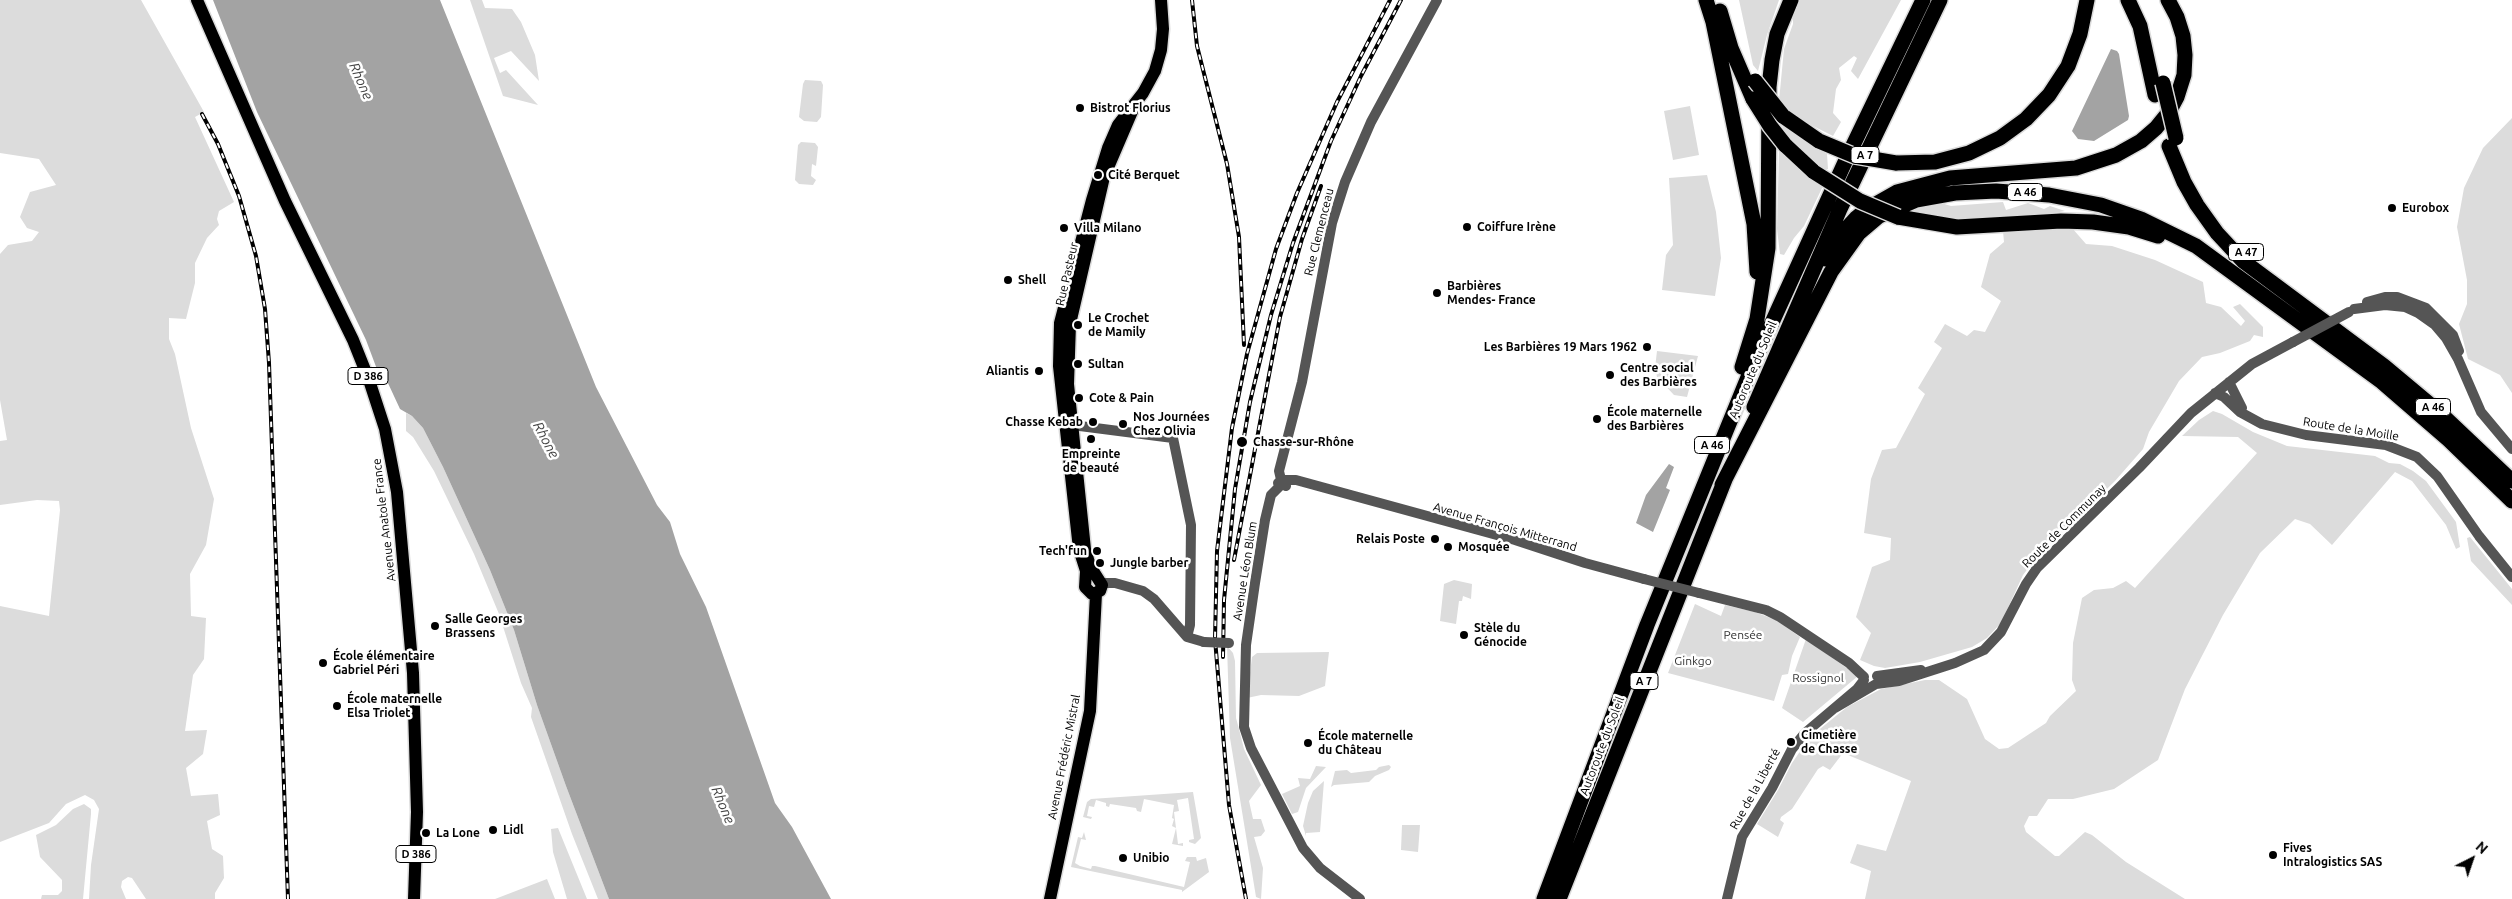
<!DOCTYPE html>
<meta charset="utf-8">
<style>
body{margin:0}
#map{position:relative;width:2512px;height:899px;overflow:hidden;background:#fff;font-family:Ubuntu,sans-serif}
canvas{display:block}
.north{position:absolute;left:2447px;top:834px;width:50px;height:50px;-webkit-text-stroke:4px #fff;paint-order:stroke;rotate:41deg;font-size:14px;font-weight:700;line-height:20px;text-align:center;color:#000}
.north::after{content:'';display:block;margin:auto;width:18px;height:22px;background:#000;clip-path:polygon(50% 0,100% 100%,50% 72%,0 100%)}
</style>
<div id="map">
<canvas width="2512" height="899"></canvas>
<div class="north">N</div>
</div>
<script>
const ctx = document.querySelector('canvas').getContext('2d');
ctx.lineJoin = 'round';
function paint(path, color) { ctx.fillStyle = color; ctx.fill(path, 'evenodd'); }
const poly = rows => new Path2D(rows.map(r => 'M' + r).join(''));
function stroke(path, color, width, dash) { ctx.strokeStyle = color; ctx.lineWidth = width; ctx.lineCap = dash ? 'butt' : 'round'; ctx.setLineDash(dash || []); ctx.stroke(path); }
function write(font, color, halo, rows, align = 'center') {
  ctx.font = font + ' Ubuntu,sans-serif'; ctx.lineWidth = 5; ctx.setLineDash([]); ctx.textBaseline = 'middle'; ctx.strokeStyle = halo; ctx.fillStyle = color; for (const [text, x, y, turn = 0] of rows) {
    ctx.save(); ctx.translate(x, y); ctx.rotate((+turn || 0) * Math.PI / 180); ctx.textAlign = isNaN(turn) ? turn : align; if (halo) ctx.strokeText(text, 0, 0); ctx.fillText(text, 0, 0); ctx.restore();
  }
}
paint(poly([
 [0,0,141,0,204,112,195,117,234,202,219,211,217,219,219,225,207,238,195,263,195,283,186,319,169,318,169,339,175,354,191,428,214,499,206,545,190,574,191,616,206,618,204,659,193,675,185,731,207,730,203,754,186,768,191,796,218,794,220,815,207,821,212,849,223,856,224,878,215,893,215,899,146,899,132,878,128,877,122,881,121,887,126,899,89,899,91,865,99,809,94,800,85,795,66,804,49,823,0,842,0,606,49,616,60,510,59,501,37,500,0,505,0,441,7,440,0,400,0,254,8,245,32,241,39,232,27,228,20,217,30,192,56,185,39,159,0,153],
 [470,0,482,0,485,8,512,9,521,22,535,55,539,81,511,51,494,58,500,73,506,70,538,105,503,96],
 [1739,0,1779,0,1767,35,1758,71,1753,65],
 [1800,0,1901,0,1858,79,1851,71,1857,58,1854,56,1839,68,1841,80,1836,89,1833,113,1841,122,1833,136,1797,118,1779,101,1784,49,1793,24,1793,13],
 [805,80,821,81,823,85,821,117,817,122,804,121,799,117,803,84],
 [1690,106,1699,155,1673,160,1664,111],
 [2512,118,2512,393,2500,375,2468,359,2459,324,2467,304,2467,280,2457,227,2464,188,2483,148],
 [1783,125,1807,143,1827,154,1828,169,1821,171,1781,134],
 [801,142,815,143,818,147,816,166,812,164,811,176,816,180,813,185,799,184,795,180,798,145],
 [1779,150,1823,186,1804,226,1794,238,1784,255,1780,254,1777,229],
 [1707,175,1716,212,1721,258,1715,296,1662,290,1666,255,1673,245,1669,178],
 [1938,202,1951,206,2003,202,2006,210,2028,203,2044,209,2050,206,2065,211,2043,215,1965,221,1907,212],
 [2072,228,2086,244,2112,246,2155,260,2203,282,2206,303,2221,307,2241,326,2245,321,2233,307,2240,304,2263,327,2263,337,2254,335,2250,341,2220,353,2202,357,2179,381,2149,432,2143,449,2115,481,2035,559,2023,575,2001,623,1987,638,1972,647,1920,662,1885,668,1874,666,1860,660,1871,633,1856,617,1872,567,1890,560,1891,538,1864,533,1871,479,1882,450,1896,448,1925,394,1918,388,1942,348,1934,342,1945,324,1967,336,1974,330,1985,332,2001,301,1981,287,1990,254,2004,242,2003,231],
 [1657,351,1698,356,1687,397,1674,395,1657,377,1655,368],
 [2213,411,2222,414,2253,432,2287,446,2375,456,2389,463,2400,464,2413,471,2426,481,2456,522,2460,547,2456,549,2446,525,2412,481,2395,472,2332,545,2310,524,2295,519,2260,553,2223,615,2185,689,2158,760,2114,789,2073,799,2048,799,2037,816,2029,816,2024,826,2026,832,2055,856,2059,856,2085,832,2092,835,2126,862,2185,899,1865,899,1871,871,1850,863,1857,844,1886,851,1911,781,1843,753,1830,770,1823,766,1818,769,1792,809,1781,817,1780,820,1784,823,1778,837,1757,824,1778,790,1792,763,1810,737,1847,707,1881,689,1925,680,1939,680,1967,699,1985,739,1999,749,2008,748,2046,723,2050,716,2076,691,2072,680,2073,643,2082,598,2094,590,2113,588,2126,581,2135,588,2257,453,2238,437,2182,436,2199,420],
 [406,413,412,416,423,428,443,467,490,570,514,630,537,705,566,786,609,899,598,899,572,834,531,717,532,708,521,683,499,614,474,554,434,471,413,437,406,431],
 [2470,537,2512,589,2512,605,2471,561,2467,538],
 [1454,580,1472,584,1471,599,1463,596,1462,601,1459,601,1456,624,1440,621,1444,584],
 [1695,604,1721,616,1725,605,1755,612,1776,620,1800,637,1792,656,1788,674,1782,675,1774,701,1668,673],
 [1806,639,1858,676,1803,722,1782,708],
 [1227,646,1233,653,1235,661,1236,718,1239,729,1244,749,1261,785,1249,801,1253,819,1261,819,1265,831,1261,836,1254,837,1263,868,1261,899,1256,897,1230,738],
 [1329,652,1325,686,1299,696,1261,695,1247,698,1252,657,1257,653],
 [1389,765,1391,767,1389,770,1375,776,1369,782,1334,785,1331,787,1335,771,1347,770,1351,773,1376,770,1379,767],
 [1316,766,1326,767,1306,788,1298,812,1292,814,1282,794,1300,786,1298,778,1310,779],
 [1324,781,1320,832,1306,833,1306,836,1303,826,1308,803,1313,791],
 [1193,792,1201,838,1195,844,1189,842,1189,840,1194,839,1188,798,1177,800,1179,811,1174,812,1178,844,1183,843,1183,846,1172,844,1176,828,1172,826,1174,819,1172,818,1174,805,1144,799,1141,812,1137,811,1136,808,1110,804,1109,807,1106,806,1106,803,1096,800,1094,807,1089,806,1087,816,1092,817,1091,819,1083,817,1087,802,1091,799],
 [84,804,91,809,91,814,83,899,41,899,42,895,58,895,62,891,62,880,40,857,36,835,56,825,73,809],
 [1402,825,1420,825,1418,852,1401,850],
 [558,828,587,899,567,899,553,852,551,829],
 [1084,832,1086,840,1081,839,1075,863,1080,866,1091,869,1092,866,1095,866,1184,887,1190,862,1185,861,1187,857,1196,857,1197,861,1206,858,1209,872,1182,892,1182,890,1071,867,1078,837,1082,838],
 [547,879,555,899,495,899]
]), '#dcdcdc');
paint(poly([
 [213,0,440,0,596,387,657,505,670,522,680,554,706,607,775,803,792,827,831,899,609,899,566,786,537,705,514,630,490,570,443,467,423,428,412,416,400,409,387,381,378,372,366,340,257,112],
 [2111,49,2117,51,2119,54,2129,116,2128,120,2094,141,2078,139,2072,131],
 [1669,464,1674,467,1666,488,1670,490,1653,532,1636,523,1646,495]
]), '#a3a3a3');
const major = poly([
 [197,0,285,201,353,340,369,380,385,429,397,492,413,673,417,812,414,899],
 [1134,107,1104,177,1070,324,1068,384,1085,549,1090,566,1102,585,1100,591,1092,594,1085,587,1086,571,1079,549,1059,366,1060,323,1092,200,1108,148,1118,125,1143,93,1155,71,1161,50,1163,29,1161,0],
 [1050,899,1090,711,1096,594]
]);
const highway = poly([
 [1706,0,1713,22,1754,224,1757,272],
 [2128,0,2140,26,2155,95],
 [1720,11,1731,48,1753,99],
 [1783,116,1819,141],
 [1785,145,1814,172],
 [2169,146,2184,182,2197,205,2217,233,2243,261,2384,366,2439,412,2512,481],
 [1896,163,1935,162,1969,153,2000,138,2026,119,2049,95,2068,66,2080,34,2087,0],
 [1898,217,1957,227,2061,221,2093,222,2129,227,2158,236],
 [1826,259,1844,231,1856,218,1867,209,1897,192,1950,178,2076,168,2116,155,2141,141,2156,128,2169,112,2177,97,2184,75,2185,55,2183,36,2177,17,2168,0],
 [1742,367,1757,319,1768,248,1769,87,1772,60,1777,34,1791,0],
 [1754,407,1840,209,1940,0],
 [1722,485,1831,272,1859,233,1879,216,1916,200,1955,193,1996,191,2049,195,2101,205,2141,219,2196,246,2382,382,2449,440,2512,501],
 [1544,899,1647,625,1755,360,1845,162,1923,0],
 [1559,899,1726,477]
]);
stroke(major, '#dbdbdb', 15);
stroke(highway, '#dbdbdb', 18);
stroke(poly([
 [2367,302,2385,297,2397,297,2426,308,2453,335,2459,351],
 [2354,309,2385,305,2405,307,2418,313,2435,325,2446,338,2458,359,2481,412,2512,449],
 [2229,382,2242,408],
 [2215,393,2224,397,2240,412,2262,424,2306,435,2386,445,2417,457,2437,476,2479,536,2512,577],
 [1068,421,1072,425,1173,438,1191,525,1190,625,1187,637],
 [1278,483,1281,480,1296,480,1515,540,1585,563,1644,579],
 [1282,484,1271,495,1265,520,1255,583,1246,645,1244,727,1251,748,1303,848,1320,868,1360,899],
 [1286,486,1282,484,1279,471,1302,382,1332,223,1345,182,1371,122,1437,0],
 [1101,583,1115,583,1143,591,1154,599,1187,637,1204,642],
 [1699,593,1766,610,1780,617,1849,663,1864,677],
 [1877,676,1921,670],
 [1835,708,1876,684,1899,681,1955,663,1984,650,2001,632,2026,584,2037,568,2139,468,2191,413,2252,364,2293,342],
 [1727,899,1742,837,1772,788,1792,749,1805,733,1857,689,1864,680]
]), '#555', 10);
stroke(major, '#000', 12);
stroke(highway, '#000', 15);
const rail = poly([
 [1192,0,1197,46,1227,164,1239,237,1244,345],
 [202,114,218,144,239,196,256,256,265,309,269,363,288,899],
 [1234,560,1280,317,1302,239,1321,186],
 [1223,657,1224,600,1235,489,1250,402,1271,315,1293,243,1331,141,1361,76,1401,0],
 [1246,899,1229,805,1215,639,1217,551,1232,428,1247,354,1276,249,1297,193,1337,102,1390,0]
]);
stroke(rail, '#000', 4);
stroke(rail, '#fff', 2, [5.5]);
const highwayBridge = poly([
 [1755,81,1783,116],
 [2163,83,2176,138],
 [1753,99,1770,126,1785,145],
 [1819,141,1855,156,1896,163],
 [1814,172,1860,201,1898,217]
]);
stroke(highwayBridge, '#dbdbdb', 18, []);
stroke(poly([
 [2293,342,2349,312],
 [1644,579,1699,593],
 [1204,642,1229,643]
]), '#555', 10);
stroke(highwayBridge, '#000', 15);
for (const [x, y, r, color] of [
 [1080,108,5,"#000"],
 [1098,175,5,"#000"],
 [2392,208,5,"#000"],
 [1467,227,5,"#000"],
 [1064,228,5,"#000"],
 [1008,280,5,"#000"],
 [1437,293,5,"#000"],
 [1078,325,5,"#000"],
 [1647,347,5,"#000"],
 [1078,364,5,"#000"],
 [1039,371,5,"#000"],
 [1610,375,5,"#000"],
 [1079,398,5,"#000"],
 [1597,419,5,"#000"],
 [1093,422,5,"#000"],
 [1123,424,5,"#000"],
 [1091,439,5,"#000"],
 [1242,442,6,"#000"],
 [1435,539,5,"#000"],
 [1448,547,5,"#000"],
 [1097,551,5,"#000"],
 [1100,563,5,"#000"],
 [435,626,5,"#000"],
 [1464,635,5,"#000"],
 [323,663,5,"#000"],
 [337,706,5,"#000"],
 [1791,742,5,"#000"],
 [1308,743,5,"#000"],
 [493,830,5,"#000"],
 [426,833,5,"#000"],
 [2273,855,5,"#000"],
 [1123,858,5,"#000"]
]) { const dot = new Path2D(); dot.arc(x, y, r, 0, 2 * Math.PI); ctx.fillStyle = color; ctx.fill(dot); stroke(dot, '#fff', 2); }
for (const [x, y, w] of [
 [1865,155,28],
 [2025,192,35],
 [2246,252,35],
 [368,376,40],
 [2433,407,35],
 [1712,445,35],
 [1644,681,28],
 [416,854,40]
]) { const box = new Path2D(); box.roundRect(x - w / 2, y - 8.5, w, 17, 4); ctx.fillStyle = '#fff'; ctx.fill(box); stroke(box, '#000', 1); }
write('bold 11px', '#000', null, [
 ["A 7",1865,155],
 ["A 46",2025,192],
 ["A 47",2246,252],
 ["D 386",368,376],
 ["A 46",2433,407],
 ["A 46",1712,445],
 ["A 7",1644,681],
 ["D 386",416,854]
]);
write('bold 12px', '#000', '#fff', [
 ["Bistrot Florius",1090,108],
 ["Cité Berquet",1108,175],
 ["Eurobox",2402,208],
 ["Coiffure Irène",1477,227],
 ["Villa Milano",1074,228],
 ["Shell",1018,280],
 ["Barbières",1447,286],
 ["Mendes- France",1447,300],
 ["Le Crochet",1088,318],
 ["de Mamily",1088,332],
 ["Les Barbières 19 Mars 1962",1637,347,"right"],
 ["Sultan",1088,364],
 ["Centre social",1620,368],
 ["des Barbières",1620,382],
 ["Aliantis",1029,371,"right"],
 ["Cote & Pain",1089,398],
 ["École maternelle",1607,412],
 ["des Barbières",1607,426],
 ["Nos Journées",1133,417],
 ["Chez Olivia",1133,431],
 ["Chasse Kebab",1083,422,"right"],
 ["Chasse-sur-Rhône",1253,442],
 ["Empreinte",1091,454,"center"],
 ["de beauté",1091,468,"center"],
 ["Relais Poste",1425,539,"right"],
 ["Mosquée",1458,547],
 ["Tech'fun",1087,551,"right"],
 ["Jungle barber",1110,563],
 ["Salle Georges",445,619],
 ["Brassens",445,633],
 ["Stèle du",1474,628],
 ["Génocide",1474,642],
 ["École élémentaire",333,656],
 ["Gabriel Péri",333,670],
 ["École maternelle",347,699],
 ["Elsa Triolet",347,713],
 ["Cimetière",1801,735],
 ["de Chasse",1801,749],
 ["École maternelle",1318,736],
 ["du Château",1318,750],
 ["Lidl",503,830],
 ["La Lone",436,833],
 ["Fives",2283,848],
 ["Intralogistics SAS",2283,862],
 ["Unibio",1133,858]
], 'left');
write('12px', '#000', '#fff', [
 ["Rue Clemenceau",1319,232,-76],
 ["Rue Pasteur",1067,274,-77],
 ["Autoroute du Soleil",1753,370,-67],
 ["Route de la Moille",2351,429,9],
 ["Avenue Anatole France",384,520,-97],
 ["Route de Communay",2064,526,-45],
 ["Avenue François Mitterrand",1505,527,16],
 ["Avenue Léon Blum",1245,571,-81],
 ["Autoroute du Soleil",1602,746,-69],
 ["Avenue Frédéric Mistral",1064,757,-79],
 ["Rue de la Liberté",1755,789,-61]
]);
write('12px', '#333', '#fff', [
 ["Pensée",1743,635],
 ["Ginkgo",1693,661],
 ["Rossignol",1818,678]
]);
write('italic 14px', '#444', '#fff', [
 ["Rhone",361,81,66],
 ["Rhone",546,440,62],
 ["Rhone",723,805,67]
]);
</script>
